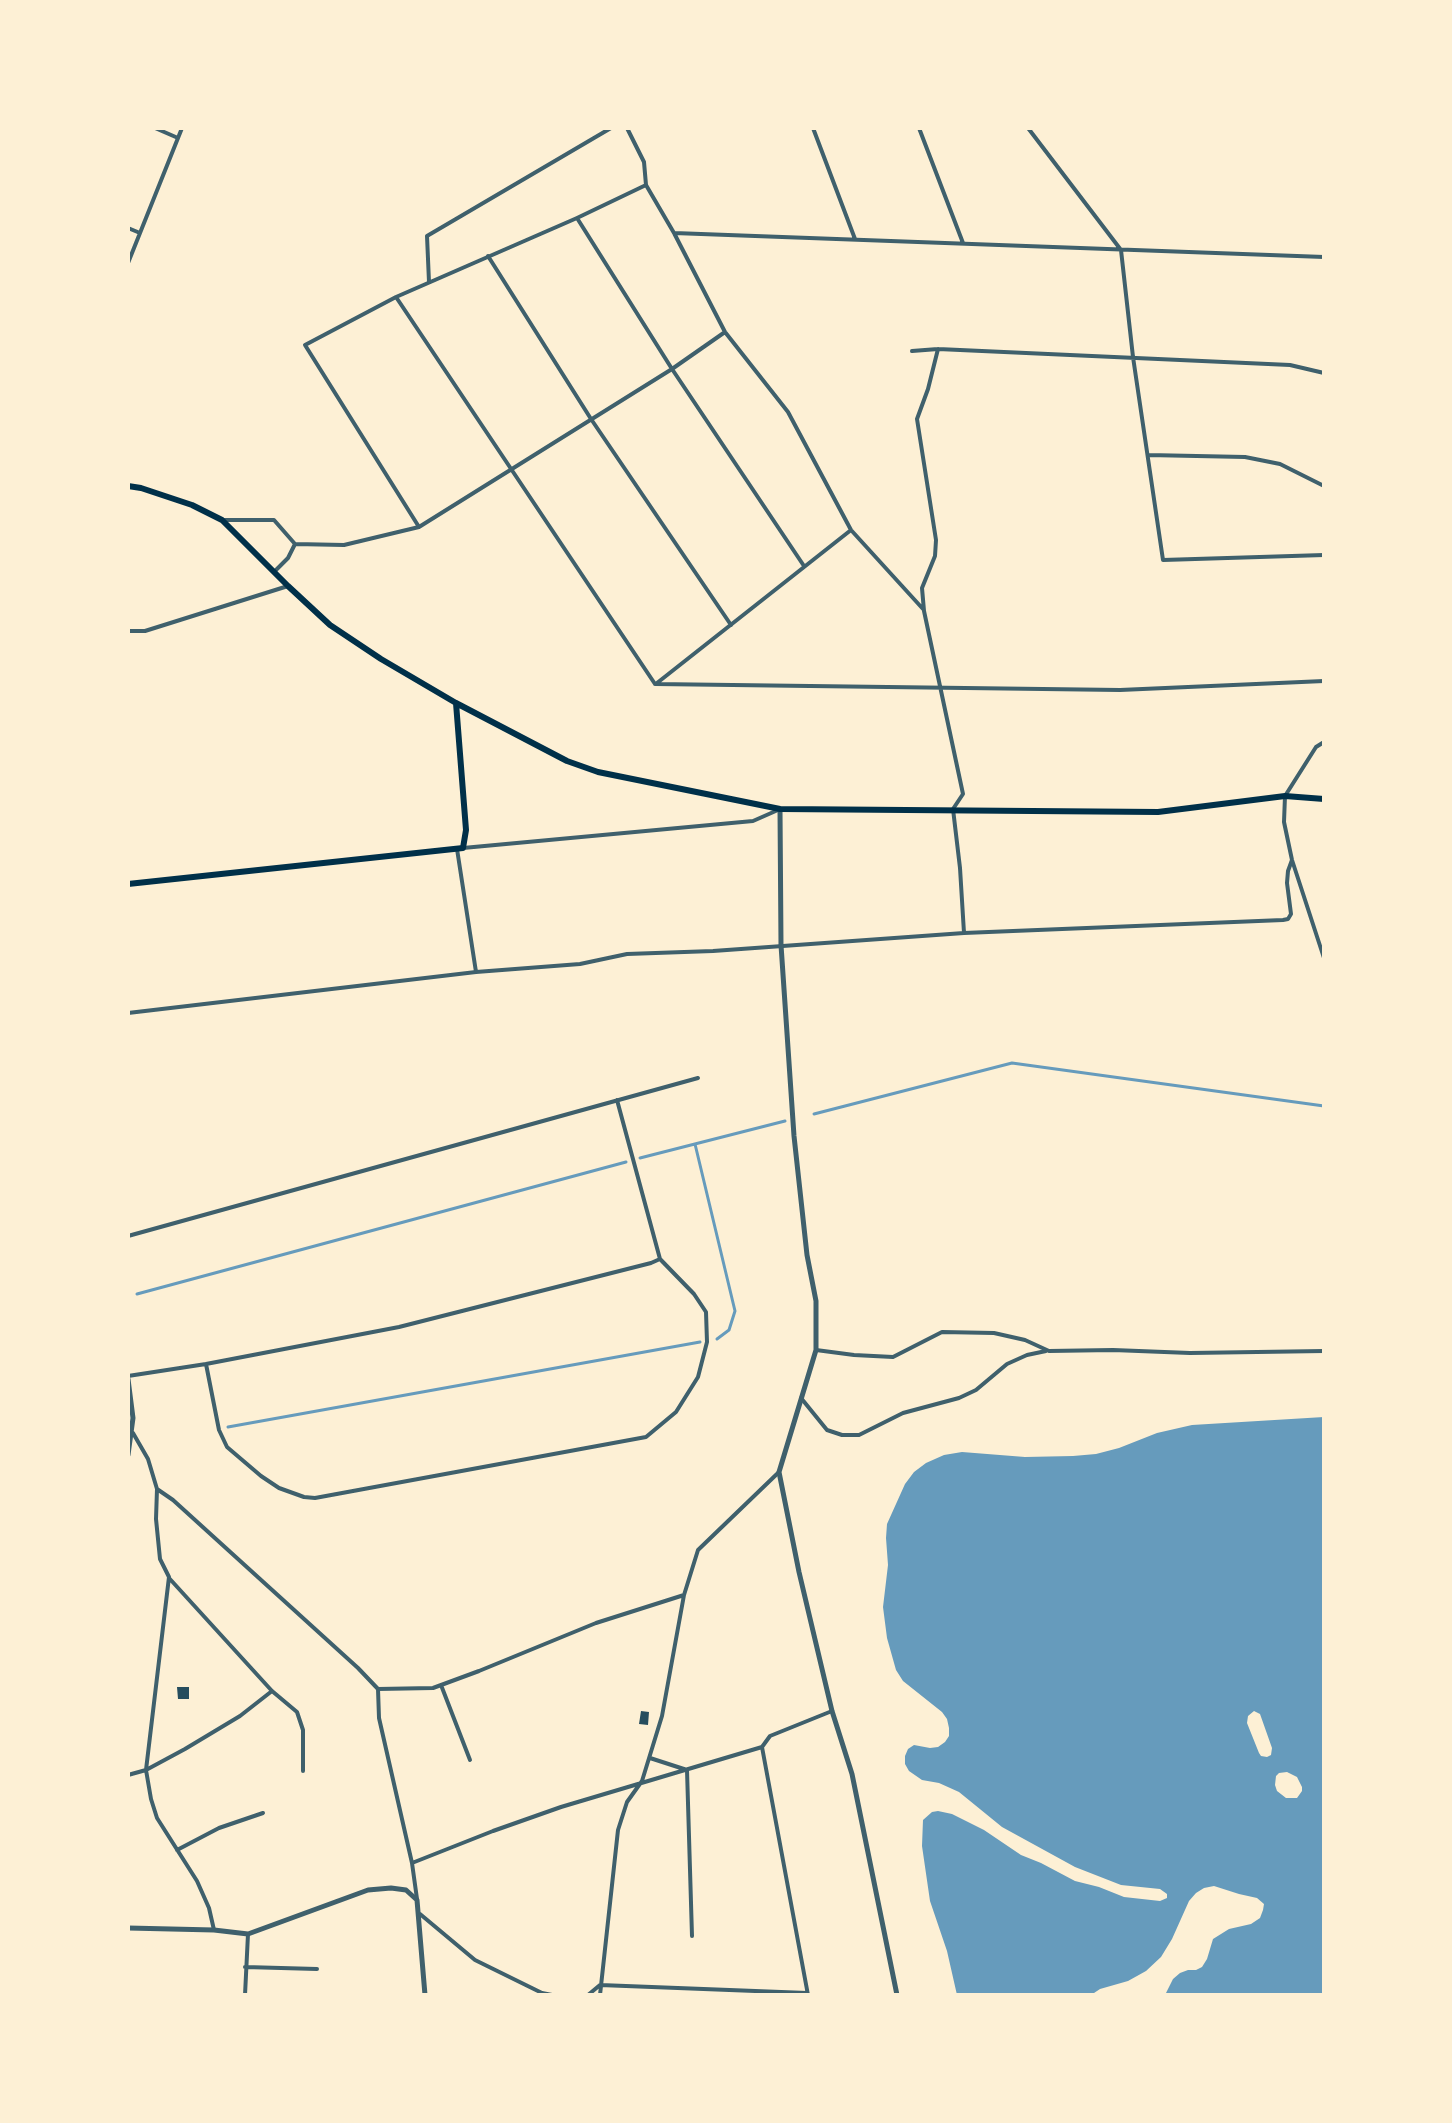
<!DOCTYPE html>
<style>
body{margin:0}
#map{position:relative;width:1452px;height:2123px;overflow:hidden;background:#fdf0d5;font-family:Helvetica,sans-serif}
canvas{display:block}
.frame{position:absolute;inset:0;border:130px solid #fdf0d5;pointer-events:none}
</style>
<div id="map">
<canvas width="1452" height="2123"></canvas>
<div class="frame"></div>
</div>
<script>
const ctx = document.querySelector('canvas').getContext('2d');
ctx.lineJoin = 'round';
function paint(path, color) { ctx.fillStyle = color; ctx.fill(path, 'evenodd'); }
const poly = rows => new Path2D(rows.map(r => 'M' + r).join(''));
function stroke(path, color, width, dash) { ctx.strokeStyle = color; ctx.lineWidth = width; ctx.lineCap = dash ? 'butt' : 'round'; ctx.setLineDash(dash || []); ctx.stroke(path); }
paint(poly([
 [1324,1417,1324,1995,1165,1995,1173,1979,1180,1973,1188,1970,1196,1970,1202,1967,1207,1959,1213,1939,1229,1929,1251,1924,1260,1918,1263,1910,1264,1904,1257,1898,1239,1894,1214,1886,1204,1888,1196,1893,1189,1901,1172,1939,1161,1957,1146,1971,1128,1981,1100,1989,1091,1995,957,1995,947,1951,930,1901,922,1846,923,1820,932,1812,938,1811,952,1814,984,1830,1021,1855,1041,1863,1075,1881,1099,1887,1124,1897,1160,1901,1167,1898,1167,1894,1160,1889,1121,1885,1075,1867,1002,1827,959,1792,939,1783,922,1780,909,1771,905,1764,905,1756,908,1749,914,1745,930,1748,938,1747,945,1742,949,1736,949,1728,947,1719,942,1712,903,1681,896,1670,887,1638,883,1607,888,1565,886,1538,887,1524,905,1484,914,1472,926,1463,944,1455,962,1452,1025,1457,1073,1456,1096,1454,1119,1448,1157,1433,1192,1425],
 [1254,1711,1260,1714,1272,1748,1271,1755,1267,1757,1261,1756,1259,1753,1247,1723,1248,1716],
 [1287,1772,1297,1777,1302,1787,1302,1791,1297,1798,1286,1798,1277,1791,1275,1785,1276,1776,1279,1773]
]), '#669bbc');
stroke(poly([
 [814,1114,1012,1063,1324,1106],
 [695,1144,735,1311,729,1330,717,1339],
 [640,1158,785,1121],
 [137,1294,626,1162],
 [228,1427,700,1342]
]), '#669bbc', 3);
paint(poly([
 [177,1687,189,1687,189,1699,178,1699],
 [641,1711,649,1712,648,1725,639,1724]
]), '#264d5e');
stroke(poly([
 [155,128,178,138],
 [627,128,644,162,646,185,674,233,725,332,788,412,851,530,923,609],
 [813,128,855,239],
 [919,128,963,243],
 [1028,128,1121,250,1133,357,1163,560,1324,555],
 [577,218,672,369,804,566],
 [128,228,140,233],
 [674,233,1324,257],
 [488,256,591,419,731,625],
 [128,263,182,128],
 [429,282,427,236,611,128],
 [396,297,655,684],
 [938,349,928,389,917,419,936,540,935,556,922,588,924,611,963,794,953,809,960,868,964,933],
 [912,351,938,349,1290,365,1324,373],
 [1148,455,1245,457,1280,464,1324,486],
 [223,520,274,520,295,544,288,558,275,571],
 [419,527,305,345,396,297,577,218,646,185],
 [295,544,344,545,419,527,672,369,725,332],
 [128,631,145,631,288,586],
 [657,683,851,530],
 [655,684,1120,690,1324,681],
 [1324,742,1316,747,1285,796,1284,822,1292,860,1324,958],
 [463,848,753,821,778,810],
 [457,849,476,972],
 [128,1013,476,972,580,964,627,954,713,951,964,933,1283,920,1288,919,1291,914,1287,883,1288,871,1292,860],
 [128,1236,698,1078],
 [816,1350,854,1355,893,1357,942,1332,994,1333,1025,1340,1049,1351,1113,1350,1190,1353,1324,1351],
 [206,1364,219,1430,227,1447,261,1476,279,1488,304,1497,315,1498,646,1437,676,1412,698,1377,707,1342,706,1312,694,1294,660,1259,617,1100],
 [128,1376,206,1364,399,1327,651,1263,660,1259],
 [801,1398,827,1430,842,1435,859,1435,903,1413,959,1398,976,1390,1007,1364,1027,1355,1046,1351],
 [128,1434,133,1433,148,1459,157,1489,156,1519,160,1559,169,1577,146,1770],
 [157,1489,173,1500,358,1668,378,1689,433,1688,479,1671,596,1623,684,1595,698,1550,779,1472],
 [169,1578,272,1691,297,1712,303,1730,303,1771],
 [441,1685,470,1760],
 [378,1689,379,1718,412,1863,417,1899],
 [762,1747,808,1995],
 [650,1758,687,1770,692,1936],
 [146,1770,185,1749,240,1716,272,1691],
 [128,1775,146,1770,151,1799,157,1818,197,1881,209,1908,214,1930],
 [177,1850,219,1828,263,1813],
 [412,1863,493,1831,561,1807,762,1747,770,1736,832,1711],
 [420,1914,475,1960,542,1993,552,1995],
 [245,1967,317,1969],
 [245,1995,248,1934],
 [588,1995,600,1985,807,1993],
 [600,1995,618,1830,627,1802,642,1781,662,1716,684,1595]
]), '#3f606c', 4);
stroke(poly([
 [780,809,781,945,794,1136,807,1255,816,1301,816,1350,779,1472,799,1572,832,1711,852,1774,897,1995],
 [128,1379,133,1418,128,1455],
 [128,1928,214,1930,248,1934,368,1890,391,1888,406,1890,417,1900,425,1995]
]), '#3f606c', 5);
stroke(poly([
 [128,486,141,488,192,505,222,520,288,586,330,625,381,659,456,703,567,761,598,772,780,809,1158,812,1285,796,1324,799],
 [128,884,463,848,466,830,456,703]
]), '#003049', 6);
</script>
